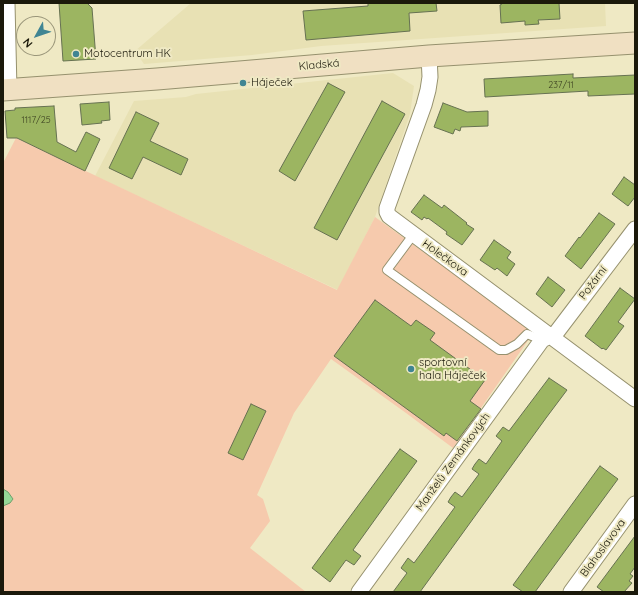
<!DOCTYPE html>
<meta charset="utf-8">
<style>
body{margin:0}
#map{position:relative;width:638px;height:595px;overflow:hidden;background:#efe9c4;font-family:Quicksand,sans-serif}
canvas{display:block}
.frame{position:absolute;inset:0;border:4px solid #1b190b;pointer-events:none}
.north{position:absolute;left:16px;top:16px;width:40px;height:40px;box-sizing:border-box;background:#efe9c4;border:1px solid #9a967a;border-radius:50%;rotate:230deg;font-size:11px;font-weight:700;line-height:16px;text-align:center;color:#1b190b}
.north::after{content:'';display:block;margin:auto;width:14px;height:18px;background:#408593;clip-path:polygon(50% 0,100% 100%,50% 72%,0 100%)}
</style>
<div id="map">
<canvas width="638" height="595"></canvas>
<div class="frame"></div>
<div class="north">N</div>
</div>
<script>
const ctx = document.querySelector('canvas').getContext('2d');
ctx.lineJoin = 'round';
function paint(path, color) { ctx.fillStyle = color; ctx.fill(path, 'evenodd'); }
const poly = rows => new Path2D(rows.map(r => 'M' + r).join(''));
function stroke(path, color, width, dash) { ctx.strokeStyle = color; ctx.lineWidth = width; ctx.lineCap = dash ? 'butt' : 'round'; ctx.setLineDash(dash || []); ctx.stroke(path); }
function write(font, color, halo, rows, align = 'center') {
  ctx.font = font + ' Quicksand,sans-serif'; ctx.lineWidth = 4; ctx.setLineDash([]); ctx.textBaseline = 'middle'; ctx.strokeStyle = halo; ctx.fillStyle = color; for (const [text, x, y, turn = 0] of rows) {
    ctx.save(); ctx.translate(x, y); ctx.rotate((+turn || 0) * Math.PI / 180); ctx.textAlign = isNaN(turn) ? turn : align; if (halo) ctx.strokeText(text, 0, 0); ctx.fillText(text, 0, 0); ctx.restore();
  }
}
paint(poly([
 [191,3,605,3,606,26,321,46,252,55,144,64,135,51],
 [393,73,414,86,410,114,375,217,338,290,95,176,134,101,186,97,196,94]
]), '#e8e1b4');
paint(poly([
 [16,138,337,290,375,217,534,332,453,448,406,413,331,359,294,413,257,495,263,499,270,521,250,548,306,592,3,592,3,163]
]), '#f6caad');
const water = poly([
 [3,489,8,492,13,499,10,503,3,506,3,489]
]);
paint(water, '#95d896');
stroke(water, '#709f6c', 1);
const building = poly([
 [59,3,87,3,92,8,96,59,63,61,59,3],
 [368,3,436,3,437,11,409,13,410,31,306,40,303,11,368,6,368,3],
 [502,3,559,3,560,19,538,20,539,24,525,25,525,21,501,23,500,5,502,4,502,3],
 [573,74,573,78,635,75,635,94,588,96,588,91,485,97,484,79,573,74],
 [328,83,345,92,295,181,279,171,328,83],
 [382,101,405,114,337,240,314,228,382,101],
 [109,102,110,120,101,121,102,123,82,125,80,104,109,102],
 [443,103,467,112,488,111,488,126,461,127,460,131,455,129,453,134,434,127,443,103],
 [54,106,57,142,76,152,86,132,100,139,85,171,17,138,7,138,5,111,15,110,15,108,54,106],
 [136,112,159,123,150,141,188,159,181,175,143,157,132,179,109,168,136,112],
 [624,177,635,185,635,197,628,206,612,194,624,177],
 [424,195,442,208,444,205,467,223,466,224,474,229,462,245,446,234,447,232,428,218,427,219,424,217,422,220,411,212,424,195],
 [599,213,615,224,581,269,565,256,579,237,580,238,599,213],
 [494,240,511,252,507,258,515,264,507,276,497,268,495,270,480,260,494,240],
 [548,277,565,290,552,307,536,294,548,277],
 [620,288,635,299,618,322,624,326,606,350,603,348,602,349,585,336,620,288],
 [375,300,411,326,416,320,435,333,430,340,485,380,470,401,481,409,457,441,446,433,444,436,334,356,375,300],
 [549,378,567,390,546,418,420,592,393,592,407,573,401,568,408,558,414,563,455,507,448,502,451,497,455,492,462,497,479,474,472,469,475,464,479,459,486,464,502,441,496,436,503,427,509,431,549,378],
 [251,404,266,411,243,460,228,453,251,404],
 [400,449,417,461,353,550,361,556,354,565,346,560,330,582,312,568,400,449],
 [600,466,618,479,535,592,523,592,513,585,600,466],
 [635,536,635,567,630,574,633,576,629,581,632,583,624,592,604,592,597,587,635,536]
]);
paint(building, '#9cb561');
stroke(building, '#667151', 1);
const service = poly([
 [413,235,387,270,499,350,506,350,517,344,527,334,542,340]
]);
const minor = poly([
 [7,3,9,90],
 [429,56,430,77,428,90,424,105,387,208,387,212,389,216,635,399],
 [359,592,542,340,556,333,635,229],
 [571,592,635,504]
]);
const secondary = poly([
 [3,90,157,79,429,56,635,43]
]);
stroke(service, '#96916e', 10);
stroke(minor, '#96916e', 17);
stroke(secondary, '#96916e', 23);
stroke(service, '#fff', 8);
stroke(minor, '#fff', 15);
stroke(secondary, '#f0e0c2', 21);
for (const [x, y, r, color] of [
 [76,54,4,"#408593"],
 [243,83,4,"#408593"],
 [411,369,4,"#408593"]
]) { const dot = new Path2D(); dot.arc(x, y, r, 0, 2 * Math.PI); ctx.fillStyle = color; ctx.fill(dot); stroke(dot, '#efe9c4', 1.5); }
write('9px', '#3b4020', null, [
 ["237/11",561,85],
 ["1117/25",36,120]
]);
write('11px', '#1b190b', '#efe9c4', [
 ["Motocentrum HK",84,54],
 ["Háječek",251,83],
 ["sportovní",419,363],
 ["hala Háječek",419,376]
], 'left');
write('11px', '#1b190b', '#efe9c4', [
 ["Kladská",319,65,-5],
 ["Holečkova",445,258,36],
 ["Požární",593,283,-53],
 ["Manželů Zemánkových",453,462,-54],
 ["Blahoslavova",603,548,-54]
]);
</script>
